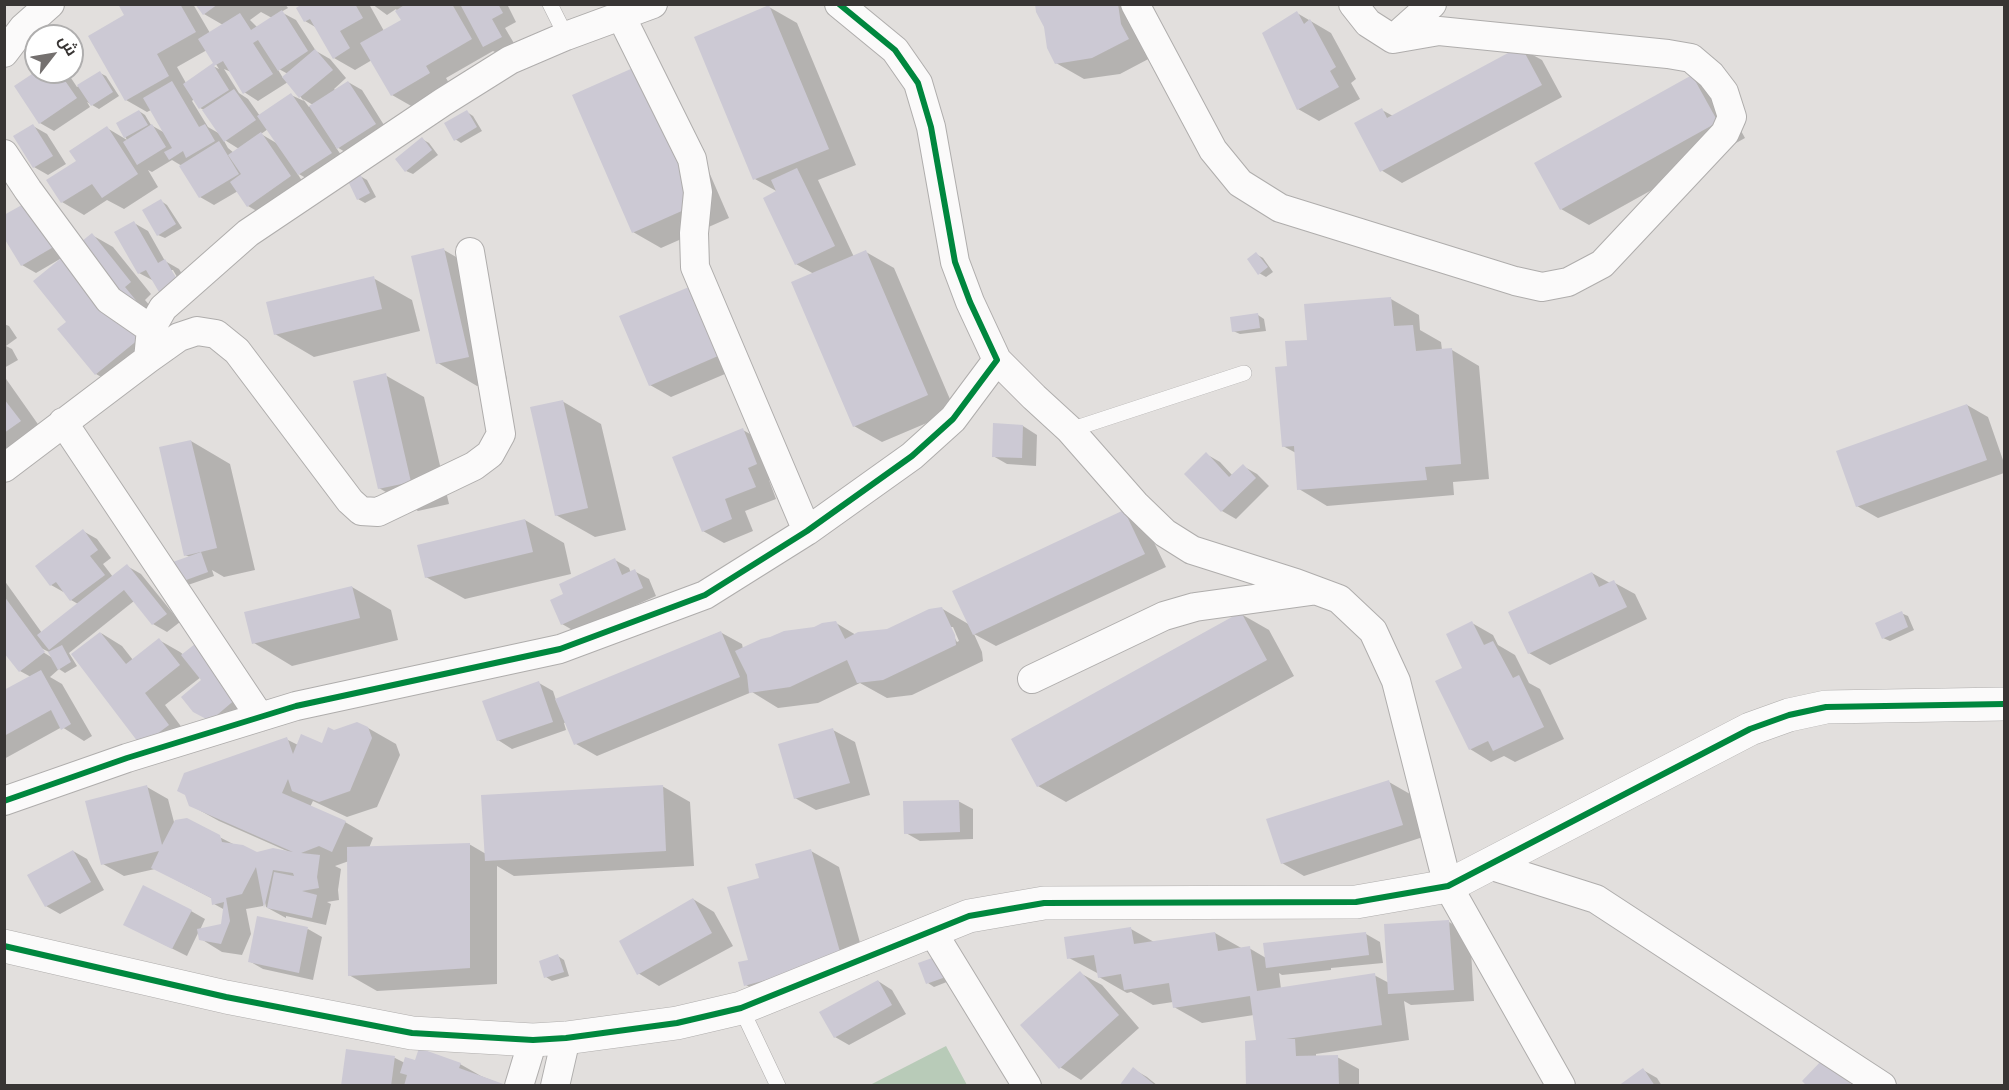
<!DOCTYPE html>
<meta charset="utf-8">
<style>
body{margin:0}
#map{position:relative;width:2009px;height:1090px;overflow:hidden;background:#e2dfdd;font-family:"Varela Round",Cairo,sans-serif}
canvas{display:block}
.frame{position:absolute;inset:0;border:6px solid #383534;pointer-events:none}
.north{position:absolute;left:24px;top:24px;width:60px;height:60px;box-sizing:border-box;background:#fff;border:2px solid #afaeae;border-radius:50%;rotate:59deg;font-size:16px;font-weight:700;line-height:24px;text-align:center;color:#383534}
.north::after{content:'';display:block;margin:auto;width:21px;height:27px;background:#74706f;clip-path:polygon(50% 0,100% 100%,50% 72%,0 100%)}
</style>
<div id="map">
<canvas width="2009" height="1090"></canvas>
<div class="frame"></div>
<div class="north">ش</div>
</div>
<script>
const ctx = document.querySelector('canvas').getContext('2d');
ctx.lineJoin = 'round';
function paint(path, color) { ctx.fillStyle = color; ctx.fill(path, 'evenodd'); }
const poly = rows => new Path2D(rows.map(r => 'M' + r).join(''));
function stroke(path, color, width, dash) { ctx.strokeStyle = color; ctx.lineWidth = width; ctx.lineCap = dash ? 'butt' : 'round'; ctx.setLineDash(dash || []); ctx.stroke(path); }
paint(poly([
 [946,1046,967,1085,870,1085]
]), '#b8cbb8');
paint(poly([
 [120,4,193,4,210,33,223,25,204,14,198,4,285,4,288,8,281,12,296,20,316,51,330,59,346,78,334,89,335,90,348,82,362,90,389,133,352,156,335,146,345,161,313,182,297,173,304,184,262,214,248,206,238,191,214,205,200,197,182,166,172,160,152,172,148,170,158,187,124,209,107,200,84,215,62,202,48,181,78,162,107,128,127,140,118,124,139,111,145,115,151,125,165,133,151,110,147,112,126,100,126,16],
 [261,12,272,18,258,28,250,20],
 [207,50,219,69,213,66,186,83,177,67],
 [277,68,288,74,283,78],
 [224,69,231,72,244,92,258,101,288,82,304,101,291,95,260,116,248,99,239,93],
 [194,99,200,108,204,110,220,134,208,127,192,101],
 [303,99,313,105,309,107],
 [268,129,278,144,261,134],
 [223,139,239,149,234,153,228,148],
 [305,4,369,4,384,31,403,20,396,9,387,15,372,4,507,4,516,22,505,28,515,45,499,54,493,51,446,78,450,85,413,107,392,95,372,60,355,70,334,58,317,28,305,21],
 [1037,4,1139,4,1156,55,1120,74,1084,79,1056,63],
 [769,7,797,23,856,165,818,180,854,257,866,252,894,268,955,411,882,442,854,426,814,274,796,264,778,192,755,179],
 [1297,13,1331,33,1356,79,1351,83,1360,99,1319,121,1298,109],
 [1520,48,1542,60,1562,97,1402,183,1381,170,1382,110,1393,116],
 [38,72,67,72,77,87,100,73,106,76,119,96,99,109,87,102,90,107,54,131,40,123],
 [1692,77,1720,93,1745,138,1589,225,1561,209],
 [670,82,729,218,661,248,633,232],
 [467,112,473,116,482,131,461,143,455,139],
 [33,126,47,134,66,164,48,175,34,167],
 [422,139,429,143,438,155,413,174,406,171],
 [360,176,367,180,376,197,365,203,358,199],
 [161,201,167,205,182,228,165,238,158,235],
 [134,223,148,231,165,261,179,269,191,289,174,299,160,291,154,281,139,273],
 [170,270,173,270,183,287],
 [4,235,74,250,92,235,113,247,151,294,145,300,177,338,117,386,96,374,68,322,61,261,60,259,36,273,22,265],
 [444,250,482,272,507,379,477,386,438,363],
 [1256,254,1263,258,1273,272,1266,277,1259,273],
 [373,278,412,300,420,331,314,357,275,334],
 [689,289,739,368,671,397,650,385],
 [1391,299,1419,315,1420,330,1441,342,1442,350,1452,350,1479,366,1489,479,1453,482,1454,495,1327,506,1299,489,1296,453,1283,446,1289,368,1308,341],
 [1258,315,1264,319,1266,331,1240,334,1233,331],
 [4,324,9,326,17,338,6,346,12,349,18,360,4,368],
 [385,375,424,397,449,504,418,511,379,488],
 [4,376,47,437,4,468],
 [562,401,601,424,626,530,595,537,556,515],
 [1967,405,1988,417,2004,463,2004,473,1878,518,1857,506],
 [995,425,1023,426,1037,435,1036,466,1007,464,993,456],
 [743,430,764,442,778,476,769,480,776,499,745,511,753,531,724,543,703,531],
 [191,441,230,464,255,570,224,577,212,570,214,576,185,586,179,582,190,557,185,555],
 [1206,454,1220,462,1233,476,1243,466,1257,474,1269,486,1236,519,1222,511,1186,474],
 [1124,512,1145,524,1166,567,996,646,974,634,982,652,983,661,912,695,887,698,860,683,818,703,778,708,752,692,597,756,576,744,567,722,564,723,566,730,512,749,498,740,539,683,553,691,556,700,720,632,742,644,743,649,836,623,856,635,888,630,941,608,970,625],
 [949,627,953,627,959,641,957,642],
 [525,520,564,543,571,574,465,599,426,577],
 [83,531,97,539,111,558,103,564,113,577,127,566,141,574,180,622,167,632,153,624,134,601,69,653,77,666,65,673,59,669,50,677,62,684,92,736,84,741,62,727,4,759,4,692,31,677,20,671,4,650,4,580,42,633,78,604,71,600,67,594,51,585,37,566],
 [39,647,51,653,51,657,38,649],
 [615,560,629,568,631,573,634,571,649,579,656,596,576,632,562,624,565,594],
 [1592,573,1610,583,1613,582,1635,594,1647,619,1550,665,1529,653],
 [352,587,391,610,398,640,292,666,254,643],
 [1901,613,1908,616,1914,630,1890,641,1883,638],
 [1241,614,1269,630,1294,676,1066,802,1038,786],
 [1472,623,1493,635,1498,645,1515,655,1529,683,1540,689,1564,739,1515,762,1504,756,1491,762,1470,749,1464,668],
 [101,633,122,646,133,660,159,640,180,652,250,706,225,728,194,711,203,680,201,677,165,705,189,737,164,757],
 [368,728,396,744,400,755,377,807,347,817,313,801,310,807,345,822,373,838,369,848,469,844,486,854,662,786,690,802,694,866,514,876,497,866,497,984,377,991,349,975,349,861,335,866,341,869,338,890,339,900,327,902,331,904,326,925,286,916,286,918,266,907,265,902,263,906,246,909,251,934,242,955,222,952,201,939,199,931,187,956,139,932,191,911,205,919,200,930,223,925,225,910,214,904,213,899,155,869,124,876,103,864,147,787,168,799,174,822,186,820,235,845,256,853,287,851,219,821,190,805,286,739,298,745,322,745,334,732],
 [833,730,855,742,870,795,816,810,795,798],
 [1389,782,1410,794,1423,837,1304,876,1282,863],
 [958,801,973,809,973,839,920,841,906,833],
 [73,851,87,859,104,890,60,914,46,906],
 [811,851,839,867,869,975,773,1001,746,985,761,879],
 [693,899,714,912,733,946,659,986,638,973],
 [1449,922,1470,934,1474,1001,1411,1005,1404,1001,1409,1040,1316,1054,1316,1057,1337,1057,1359,1069,1359,1086,1249,1086,1258,1042,1254,1015,1202,1023,1174,1007,1173,1002,1153,1005,1131,992,1127,993,1099,977,1099,974,1069,958,1131,929,1154,942,1215,933,1243,949,1249,948,1266,958,1366,934,1380,942,1383,963,1331,968,1331,970,1282,975,1279,973,1281,989,1374,975,1389,983],
 [308,929,322,937,313,980,263,969,249,961],
 [558,956,564,960,569,976,552,981,546,977],
 [920,964,962,976,934,987,928,983],
 [1080,973,1102,985,1139,1028,1081,1080,1060,1067],
 [878,981,892,990,906,1014,849,1045,835,1037],
 [348,1050,395,1058,405,1063,460,1064,481,1076,506,1086,342,1086],
 [1133,1069,1147,1077,1158,1086,1121,1086],
 [1643,1070,1657,1078,1662,1086,1620,1086]
]), '#0003');
paint(poly([
 [118,4,180,4,196,32,157,54,169,76,125,101,88,36,124,15],
 [195,4,218,4,203,15],
 [302,4,355,4,363,18,340,31,350,48,333,59,310,19,304,22,296,8],
 [406,4,452,4,472,39,426,66,430,73,391,96,360,43,401,20,395,11],
 [460,4,498,4,503,13,492,19,502,37,483,47],
 [1035,4,1118,4,1121,24,1129,39,1092,58,1055,64,1047,48,1044,27,1036,12],
 [769,5,829,149,753,180,694,37],
 [282,10,308,51,278,71,258,40,253,43,273,74,243,94,223,61,214,66,229,90,199,109,183,84,213,63,198,39,240,13,251,30],
 [1297,11,1304,24,1310,19,1336,67,1330,71,1339,87,1297,110,1262,33],
 [1521,46,1542,85,1380,172,1354,123,1382,108,1387,118],
 [315,49,333,70,299,98,282,77],
 [642,64,702,202,632,233,572,95],
 [100,71,113,92,91,106,77,85],
 [35,72,59,72,77,98,39,124,14,86],
 [1692,75,1718,122,1560,210,1534,163],
 [172,81,199,127,205,124,215,141,186,158,183,151,169,160,164,152,172,148,143,98],
 [348,81,376,124,337,149,309,106],
 [234,89,256,120,224,142,202,110],
 [291,93,332,153,298,175,257,116],
 [139,110,148,125,124,138,116,123],
 [467,110,477,127,454,141,444,123],
 [33,124,53,156,33,168,13,136],
 [152,124,166,147,137,165,123,142],
 [107,126,138,174,102,198,92,184,61,203,46,180,76,161,69,151],
 [261,132,291,176,247,207,230,182,241,174,228,155],
 [422,137,432,150,405,172,395,159],
 [219,141,239,174,199,198,179,166],
 [797,168,835,246,795,265,763,198,776,191,771,180],
 [360,174,370,193,357,200,348,181],
 [36,197,62,242,21,266,4,238,4,215],
 [161,199,176,224,157,236,142,210],
 [134,221,158,263,165,259,178,281,159,292,146,270,138,274,114,232],
 [92,233,131,282,125,287,156,325,95,375,57,329,66,322,33,281],
 [444,248,469,357,436,364,411,256],
 [866,250,928,395,853,427,791,282],
 [1256,252,1268,267,1258,275,1247,259],
 [374,276,382,309,274,335,266,302],
 [689,287,718,356,649,386,619,316],
 [1391,297,1394,326,1413,325,1416,351,1452,348,1461,464,1425,467,1427,480,1297,490,1294,446,1282,447,1275,367,1287,366,1285,341,1307,340,1304,304],
 [1258,313,1260,328,1232,332,1230,317],
 [386,373,411,482,378,489,353,381],
 [4,399,21,421,4,433],
 [563,400,588,508,555,516,530,407],
 [1967,404,1987,460,1856,507,1836,451],
 [993,423,1023,425,1022,458,992,457],
 [743,428,757,464,748,468,756,487,725,499,732,519,702,532,672,457],
 [191,440,217,548,184,556,159,447],
 [1206,452,1229,477,1243,464,1256,478,1221,512,1184,474],
 [1124,510,1145,554,973,635,952,591],
 [525,519,533,552,425,578,417,545],
 [83,529,98,550,90,556,105,575,70,601,56,582,50,586,35,566],
 [201,552,208,572,178,583,170,563],
 [615,558,622,575,635,569,643,588,561,625,550,600,563,594,559,584],
 [127,564,167,614,152,625,124,590,49,650,37,635],
 [1592,572,1599,587,1614,580,1627,607,1528,654,1508,612],
 [352,586,360,618,252,644,244,612],
 [4,596,45,652,19,672,4,653],
 [942,607,955,635,956,645,883,680,857,683,847,660,790,687,749,693,747,675,735,651,761,639,770,637,784,631,814,627,822,623,836,621,845,639,858,632,887,629,929,609],
 [1902,611,1908,627,1882,639,1875,623],
 [1241,612,1267,660,1037,787,1011,739],
 [1472,621,1484,645,1493,641,1513,678,1519,675,1544,727,1493,751,1488,741,1469,750,1435,681,1462,668,1446,634],
 [721,631,740,677,574,745,555,699],
 [100,632,126,664,159,638,180,665,145,693,169,725,141,746,71,654],
 [195,644,237,698,210,721,193,712,181,697,201,680,181,655],
 [62,645,71,662,58,670,48,652],
 [41,670,71,724,61,730,51,710,4,736,4,690],
 [539,681,553,722,497,741,482,701],
 [357,722,368,727,372,738,350,791,319,802,292,791,288,779,282,793,346,821,332,852,319,846,301,853,320,855,317,877,319,888,302,891,317,895,312,918,267,908,274,872,294,876,293,873,273,870,264,908,256,867,242,894,226,898,230,921,221,944,199,940,197,929,221,924,224,902,212,905,211,898,151,868,159,851,101,865,85,801,147,785,162,845,175,820,187,818,220,835,222,842,243,845,257,852,273,848,293,852,189,806,185,795,177,791,184,773,287,737,293,754,301,734,322,743,328,727,334,730],
 [833,728,850,783,794,799,778,744],
 [1389,780,1403,825,1281,864,1266,819],
 [663,785,666,851,485,861,481,795],
 [959,800,960,832,904,834,903,801],
 [470,843,470,968,348,976,347,847],
 [811,849,842,959,744,986,738,962,748,960,727,887,759,878,755,864],
 [73,850,91,882,45,907,27,875],
 [143,885,192,910,172,949,123,925],
 [693,898,712,933,637,975,619,941],
 [257,916,308,927,299,973,248,962],
 [1449,920,1454,990,1388,994,1384,924],
 [1131,927,1134,944,1215,932,1218,951,1250,946,1257,991,1375,973,1382,1025,1286,1039,1295,1039,1296,1056,1338,1055,1339,1086,1246,1086,1245,1041,1256,1040,1250,996,1173,1008,1169,983,1124,990,1121,974,1098,978,1094,955,1067,959,1064,937],
 [1366,932,1369,955,1266,968,1263,943],
 [949,952,957,973,926,984,918,963],
 [558,954,564,972,544,978,539,961],
 [1080,971,1119,1015,1059,1069,1020,1025],
 [878,980,892,1005,834,1038,819,1012],
 [419,1048,461,1063,459,1068,509,1086,404,1086,407,1075,400,1073,405,1057,415,1060],
 [346,1049,395,1056,391,1086,341,1086],
 [1824,1058,1853,1086,1807,1086,1802,1081],
 [1133,1067,1156,1086,1119,1086],
 [1643,1068,1655,1086,1618,1086]
]), '#ccc9d4');
const service = poly([
 [550,4,566,36],
 [1070,430,1244,373],
 [741,1008,778,1086]
]);
const minor = poly([
 [1135,4,1213,150,1240,183,1280,208,1515,281,1542,287,1568,282,1602,264,1725,133,1732,117,1724,92,1711,75,1691,58,1668,54,1439,31,1393,39,1368,23,1353,4],
 [621,16,692,159,698,192,694,233,695,267,807,531],
 [1393,39,1432,4],
 [4,53,23,28,50,4],
 [4,154,28,190,109,300,151,329],
 [148,359,151,329,163,308,248,233,443,102,510,60,566,36,653,4],
 [997,360,1034,397,1070,430,1135,504,1165,533,1192,550,1296,583,1339,599,1373,631,1396,681,1448,886,1561,1086],
 [63,422,260,717],
 [4,468,148,359,179,337,197,331,216,334,237,351,350,501,361,511,378,512,474,466,490,454,501,434,470,252],
 [1032,679,1164,616,1195,607,1311,591],
 [4,801,127,758,296,706,560,649,705,595,807,531,912,456,953,419,997,360,970,302,955,262,931,127,918,83,895,50,839,4],
 [1489,865,1596,899,1882,1086],
 [932,931,1027,1086],
 [519,1086,533,1040],
 [555,1086,566,1038]
]);
const tertiary = poly([
 [4,946,226,997,412,1033,533,1040,566,1038,677,1023,741,1008,969,916,1044,903,1356,902,1448,886,1750,729,1789,715,1826,707,2004,704]
]);
stroke(service, '#afadac', 16);
stroke(minor, '#afadac', 30);
stroke(tertiary, '#afadac', 34);
stroke(service, '#fbfafa', 15);
stroke(minor, '#fbfafa', 28);
stroke(tertiary, '#fbfafa', 33);
stroke(poly([
 [4,801,127,758,296,706,560,649,705,595,807,531,912,456,953,419,997,360,970,302,955,262,931,127,918,83,895,50,839,4],
 [4,946,226,997,412,1033,533,1040,566,1038,677,1023,741,1008,969,916,1044,903,1356,902,1448,886,1750,729,1789,715,1826,707,2004,704]
]), '#00873e', 6);
</script>
